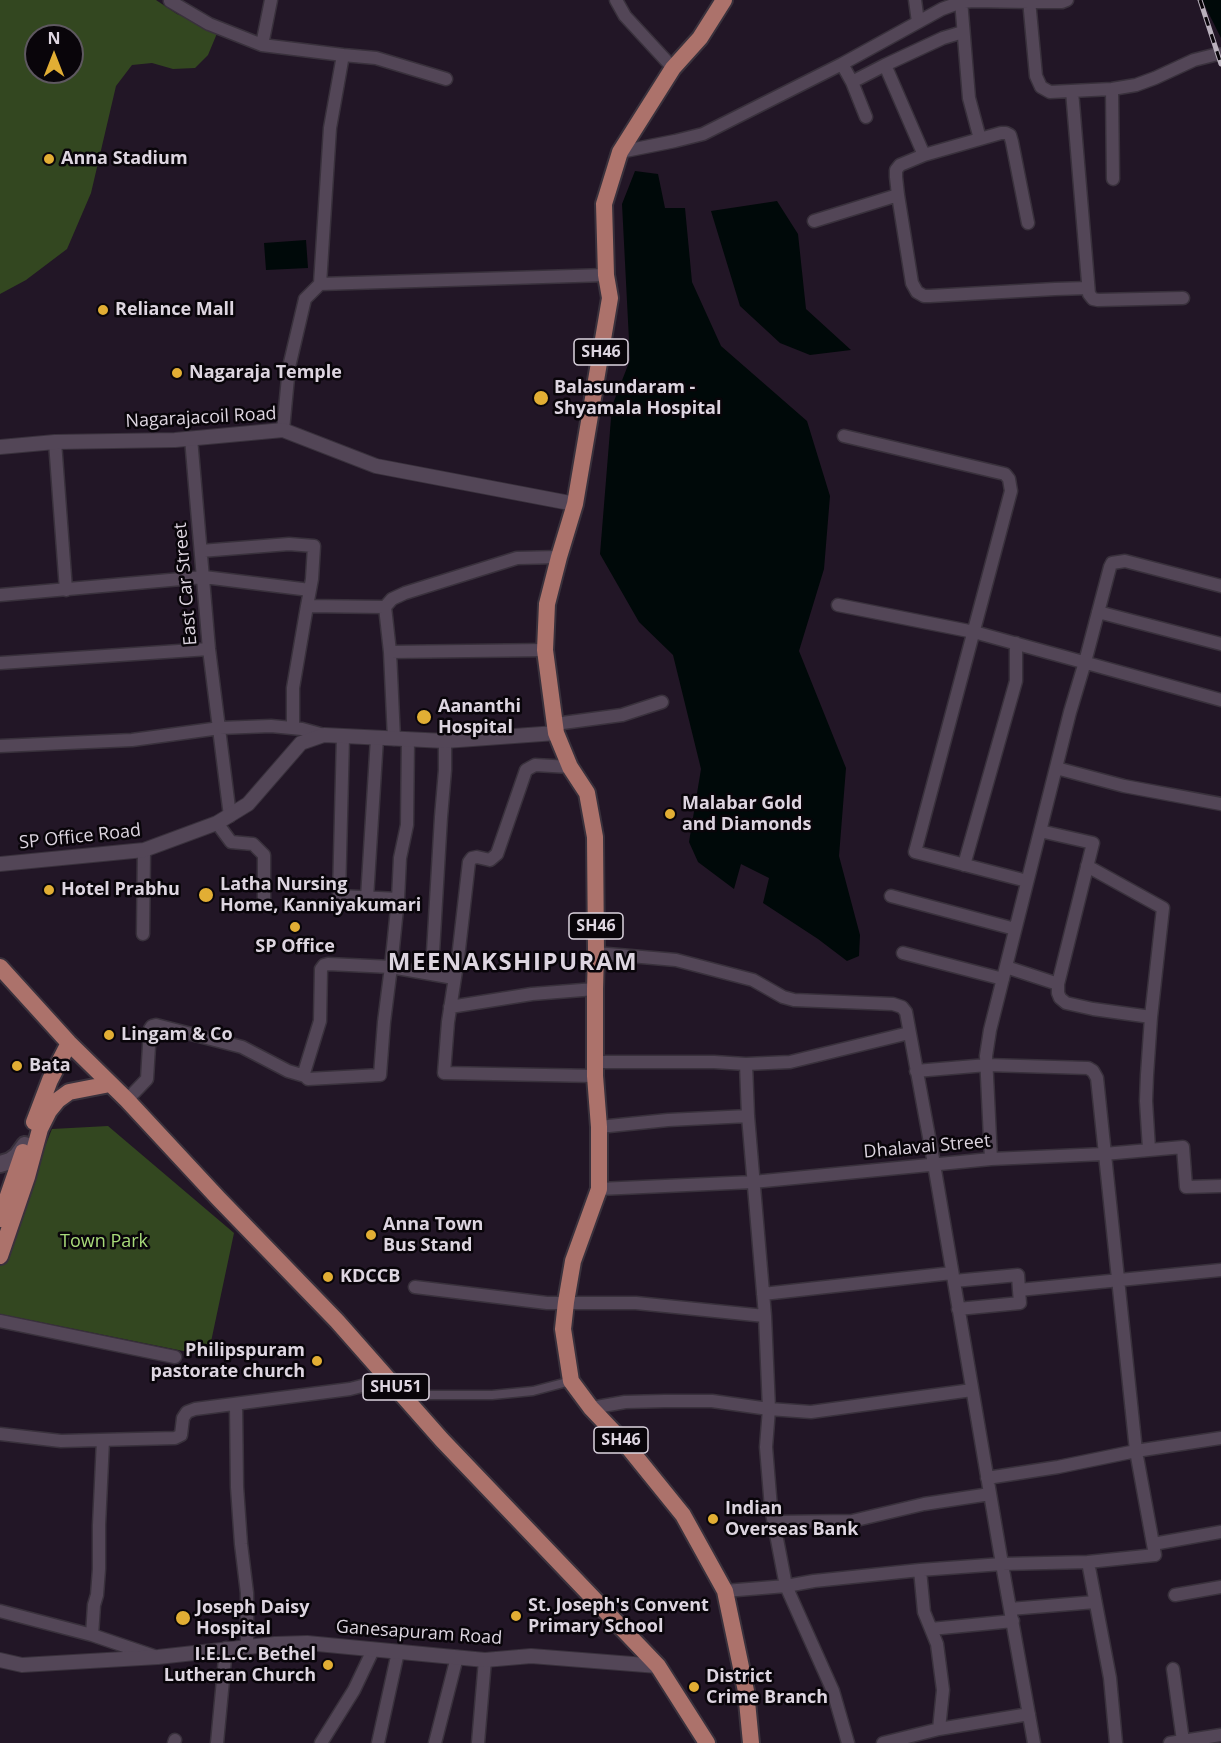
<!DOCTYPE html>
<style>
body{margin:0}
#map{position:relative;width:1221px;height:1743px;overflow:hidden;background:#221626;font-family:"Open Sans",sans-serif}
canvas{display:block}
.north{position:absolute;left:24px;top:24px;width:60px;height:60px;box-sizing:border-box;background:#09050a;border:2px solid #5e5860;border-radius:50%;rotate:0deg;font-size:16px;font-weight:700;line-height:24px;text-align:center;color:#ddd5e0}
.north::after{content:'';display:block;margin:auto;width:21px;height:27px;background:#e2ae34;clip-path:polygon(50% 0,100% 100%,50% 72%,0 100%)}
</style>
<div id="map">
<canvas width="1221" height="1743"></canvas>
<div class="north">N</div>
</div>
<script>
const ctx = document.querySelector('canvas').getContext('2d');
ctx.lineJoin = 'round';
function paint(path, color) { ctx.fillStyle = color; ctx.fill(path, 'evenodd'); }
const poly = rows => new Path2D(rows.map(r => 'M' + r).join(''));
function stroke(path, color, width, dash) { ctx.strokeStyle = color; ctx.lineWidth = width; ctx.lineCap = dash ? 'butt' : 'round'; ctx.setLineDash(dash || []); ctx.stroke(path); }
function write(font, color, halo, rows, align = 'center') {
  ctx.font = font + ' "Open Sans",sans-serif'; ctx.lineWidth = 5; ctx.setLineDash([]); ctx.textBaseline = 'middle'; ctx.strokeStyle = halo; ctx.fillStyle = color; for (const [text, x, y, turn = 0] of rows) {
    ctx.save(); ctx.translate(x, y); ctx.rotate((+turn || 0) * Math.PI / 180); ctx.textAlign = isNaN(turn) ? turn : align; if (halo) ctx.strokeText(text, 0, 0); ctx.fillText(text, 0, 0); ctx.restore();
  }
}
paint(poly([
 [0,0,156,0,177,14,218,31,208,55,195,68,173,69,152,63,132,65,116,86,91,193,67,249,26,280,0,294],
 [36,36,72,36,72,72,36,72],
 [108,1126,234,1233,208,1356,0,1314,0,1257,52,1129]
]), '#334720');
paint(poly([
 [1202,0,1221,0,1221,38],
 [635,171,658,174,665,208,685,208,692,282,721,346,807,421,830,496,824,569,799,651,846,768,839,856,860,935,859,956,847,961,818,939,763,903,769,878,741,864,734,889,698,862,689,842,701,769,673,655,639,622,600,554,612,406,630,360,622,204],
 [777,201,798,234,806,309,851,350,810,355,780,343,740,306,711,211],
 [306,240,308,268,266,270,264,243]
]), '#000909');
const pedestrian = poly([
 [405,1395,492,1395,533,1391,571,1381]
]);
const minor = poly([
 [616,0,625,16,673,68],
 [915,0,918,22],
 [961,0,969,98,980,139],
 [1029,0,1036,76,1041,87,1050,92,1112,89,1136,85,1155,78,1194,60,1218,54,1221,55],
 [170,1,209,24,262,45,343,55,330,128,320,284],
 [262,45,271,0],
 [343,55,376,58,446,79],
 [842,64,852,82,885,65,943,38,963,32],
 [885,65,924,155],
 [852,82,866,117],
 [1112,89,1113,179],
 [1072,91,1089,294,1093,299,1098,300,1183,298],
 [620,152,675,141,703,134,842,64,942,9,961,2,974,1,1029,2,1062,2,1067,0],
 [814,221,898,195],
 [1028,223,1012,142,1010,135,1006,133,1001,133,924,155,900,165,896,170,896,177,898,195,912,283,917,292,924,296,930,296,1055,289,1088,288],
 [283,430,289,367,305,299,320,284,606,275],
 [844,436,1005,474,1009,479,1011,491,915,852,1027,881],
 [191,438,209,649,230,816],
 [55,442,66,590],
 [201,551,289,544,314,546,312,579,307,606,385,607],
 [0,595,204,577,310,590],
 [838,605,974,632,1221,700],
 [1098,612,1221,644],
 [390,652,545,650],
 [0,663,209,649],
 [555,724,622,715,662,702],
 [293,728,293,688,307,606],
 [343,736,339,896,398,899],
 [394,739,390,652,385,607,392,599,405,593,517,558,559,557],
 [408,739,407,825,400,858,398,899,391,967,384,1022,380,1075,308,1079,305,1076,304,1073,320,1021,321,969,324,965,328,964,391,967,454,978],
 [0,746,132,740,220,728,271,726,302,729,324,735],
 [570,767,535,765,526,770,497,854,490,860,477,857,472,858,469,862,458,958,448,1022,444,1073,595,1076],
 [1056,768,1124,786,1221,804],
 [217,823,231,842,253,844,264,855,264,901],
 [1040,831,1093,843,1058,984,1058,993,1060,998,1066,1003,1093,1009,1151,1017],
 [964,865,1016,681,1016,643],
 [1087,866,1163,908,1151,1017,1147,1075,1146,1101,1149,1149],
 [891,896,1015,929],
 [367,898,377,738],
 [143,934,144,850],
 [433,952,441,817,445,770,445,741],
 [596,953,676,960,753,980,783,997,794,1000,893,1004,902,1007,906,1012,934,1164,1002,1564,1034,1743],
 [903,953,1003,979],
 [1006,967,1058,984],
 [450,1007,532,994,595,989],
 [595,1062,714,1062,746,1064,790,1062,909,1033],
 [746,1064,748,1116,765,1316,769,1409,766,1447,771,1508,786,1586,833,1691,848,1743],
 [916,1071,987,1065,1088,1068,1093,1071,1097,1078,1136,1451,1155,1555,1088,1562,1110,1678,1116,1743],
 [127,1100,147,1079,150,1029,152,1026,156,1025,242,1047,288,1071,305,1076],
 [599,1127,668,1120,748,1116],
 [991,1159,986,1056,990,1030,1070,712,1085,662,1110,567,1112,563,1125,561,1221,586],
 [599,1189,753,1182,991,1159,1104,1154,1183,1147,1186,1187,1221,1186],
 [954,1281,1018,1275,1019,1290,1221,1270],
 [415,1287,547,1303,636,1303,765,1316],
 [763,1294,952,1273],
 [958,1309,1020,1303,1019,1290],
 [0,1321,175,1357],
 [236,1405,237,1487,241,1544,247,1593,247,1647],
 [591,1408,625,1402,665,1401,712,1401,769,1409,811,1412,972,1390],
 [0,1434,61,1441,175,1438,181,1435,183,1418,187,1412,195,1409,350,1389,389,1379],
 [987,1478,1058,1467,1136,1451,1221,1438],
 [774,1522,852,1521,924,1504,990,1494],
 [1153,1544,1221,1532],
 [920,1570,924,1612,937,1644,943,1690,939,1729],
 [725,1591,786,1586,814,1581,920,1570,1002,1564,1088,1562],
 [1175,1595,1221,1587],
 [1010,1609,1095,1602],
 [0,1611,92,1635,154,1656],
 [931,1629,1013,1621],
 [92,1635,94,1605,97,1595,99,1569,99,1525,103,1440],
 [1173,1669,1183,1741],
 [174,1743,175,1740],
 [217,1743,226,1648],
 [321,1743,354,1690,373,1650],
 [378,1743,398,1652],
 [435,1743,457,1657],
 [478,1743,485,1660],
 [883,1743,939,1729,1029,1714],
 [1170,1743,1221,1735]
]);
const tertiary = poly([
 [0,447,55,442,175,440,283,430,376,466,575,504],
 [0,864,144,850,217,823,248,804,301,743,324,735,445,741,556,733],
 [0,1660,22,1665,158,1657,275,1644,307,1643,485,1660,531,1656,658,1666]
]);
const secondary = poly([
 [0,1164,10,1161,17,1156,25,1145]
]);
const primary = poly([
 [724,0,700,38,673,68,620,152,604,204,606,275,610,298,575,504,559,557,547,604,545,650,556,733,570,767,587,793,595,837,596,953,595,989,595,1076,599,1127,599,1189,573,1261,566,1302,563,1329,571,1381,591,1408,628,1447,683,1515,725,1591,746,1691,751,1743],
 [0,967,69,1043,127,1100,218,1198,337,1321,442,1440,658,1666,707,1743],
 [34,1122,50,1080,69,1043],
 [0,1219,23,1152],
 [0,1256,27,1177,40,1129,49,1111,58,1100,69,1092,110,1084]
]);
stroke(pedestrian, '#39313c', 11);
stroke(minor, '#39313c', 15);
stroke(tertiary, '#39313c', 16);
stroke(secondary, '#39313c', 20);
stroke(primary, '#39313c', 20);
stroke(pedestrian, '#534657', 8);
stroke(minor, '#534657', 12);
stroke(tertiary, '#534657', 14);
stroke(secondary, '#534657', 16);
stroke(primary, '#ac726b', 16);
const rail = poly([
 [1200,0,1221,64]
]);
stroke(rail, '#bab1bd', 5);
stroke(rail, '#09050a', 3, [9]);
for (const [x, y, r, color] of [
 [49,159,6,"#e2ae34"],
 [103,310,6,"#e2ae34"],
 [177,373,6,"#e2ae34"],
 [541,398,8,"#e2ae34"],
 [424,717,8,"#e2ae34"],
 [670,814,6,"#e2ae34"],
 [49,890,6,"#e2ae34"],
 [206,895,8,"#e2ae34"],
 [295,927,6,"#e2ae34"],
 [109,1035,6,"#e2ae34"],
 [17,1066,6,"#e2ae34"],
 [371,1235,6,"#e2ae34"],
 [328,1277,6,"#e2ae34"],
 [317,1361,6,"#e2ae34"],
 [713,1519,6,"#e2ae34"],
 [516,1616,6,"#e2ae34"],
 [183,1618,8,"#e2ae34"],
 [328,1665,6,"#e2ae34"],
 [694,1687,6,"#e2ae34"]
]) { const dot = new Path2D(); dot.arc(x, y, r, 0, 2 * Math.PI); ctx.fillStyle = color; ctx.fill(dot); stroke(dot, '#09050a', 2); }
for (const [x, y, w] of [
 [601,352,54],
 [596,926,54],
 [396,1387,66],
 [621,1440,54]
]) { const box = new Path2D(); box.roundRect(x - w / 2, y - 13, w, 26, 4.5); ctx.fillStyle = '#09050a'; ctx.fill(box); stroke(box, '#ddd5e0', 1.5); }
write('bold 16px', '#ddd5e0', null, [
 ["SH46",601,352],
 ["SH46",596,926],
 ["SHU51",396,1387],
 ["SH46",621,1440]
]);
write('bold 18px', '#ddd5e0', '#09050a', [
 ["Anna Stadium",61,159],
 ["Reliance Mall",115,310],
 ["Nagaraja Temple",189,373],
 ["Balasundaram -",554,388],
 ["Shyamala Hospital",554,409],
 ["Aananthi",438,707],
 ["Hospital",438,728],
 ["Malabar Gold",682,804],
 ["and Diamonds",682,825],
 ["Latha Nursing",220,885],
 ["Home, Kanniyakumari",220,906],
 ["Hotel Prabhu",61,890],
 ["SP Office",295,947,"center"],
 ["Lingam & Co",121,1035],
 ["Bata",29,1066],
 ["Anna Town",383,1225],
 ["Bus Stand",383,1246],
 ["KDCCB",340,1277],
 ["Philipspuram",305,1351,"right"],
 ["pastorate church",305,1372,"right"],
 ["Indian",725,1509],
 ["Overseas Bank",725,1530],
 ["St. Joseph's Convent",528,1606],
 ["Primary School",528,1627],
 ["Joseph Daisy",196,1608],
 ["Hospital",196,1629],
 ["I.E.L.C. Bethel",316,1655,"right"],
 ["Lutheran Church",316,1676,"right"],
 ["District",706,1677],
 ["Crime Branch",706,1698]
], 'left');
write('18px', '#ddd5e0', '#09050a', [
 ["Nagarajacoil Road",201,418,-3],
 ["East Car Street",186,584,-95],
 ["SP Office Road",80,837,-6],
 ["Dhalavai Street",927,1147,-5],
 ["Ganesapuram Road",419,1633,4]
]);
write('18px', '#a9db7a', '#09050a', [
 ["Town Park",104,1242]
]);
ctx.letterSpacing = '1.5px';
write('bold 24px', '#ddd5e0', '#09050a', [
 ["MEENAKSHIPURAM",513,963]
]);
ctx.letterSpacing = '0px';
</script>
